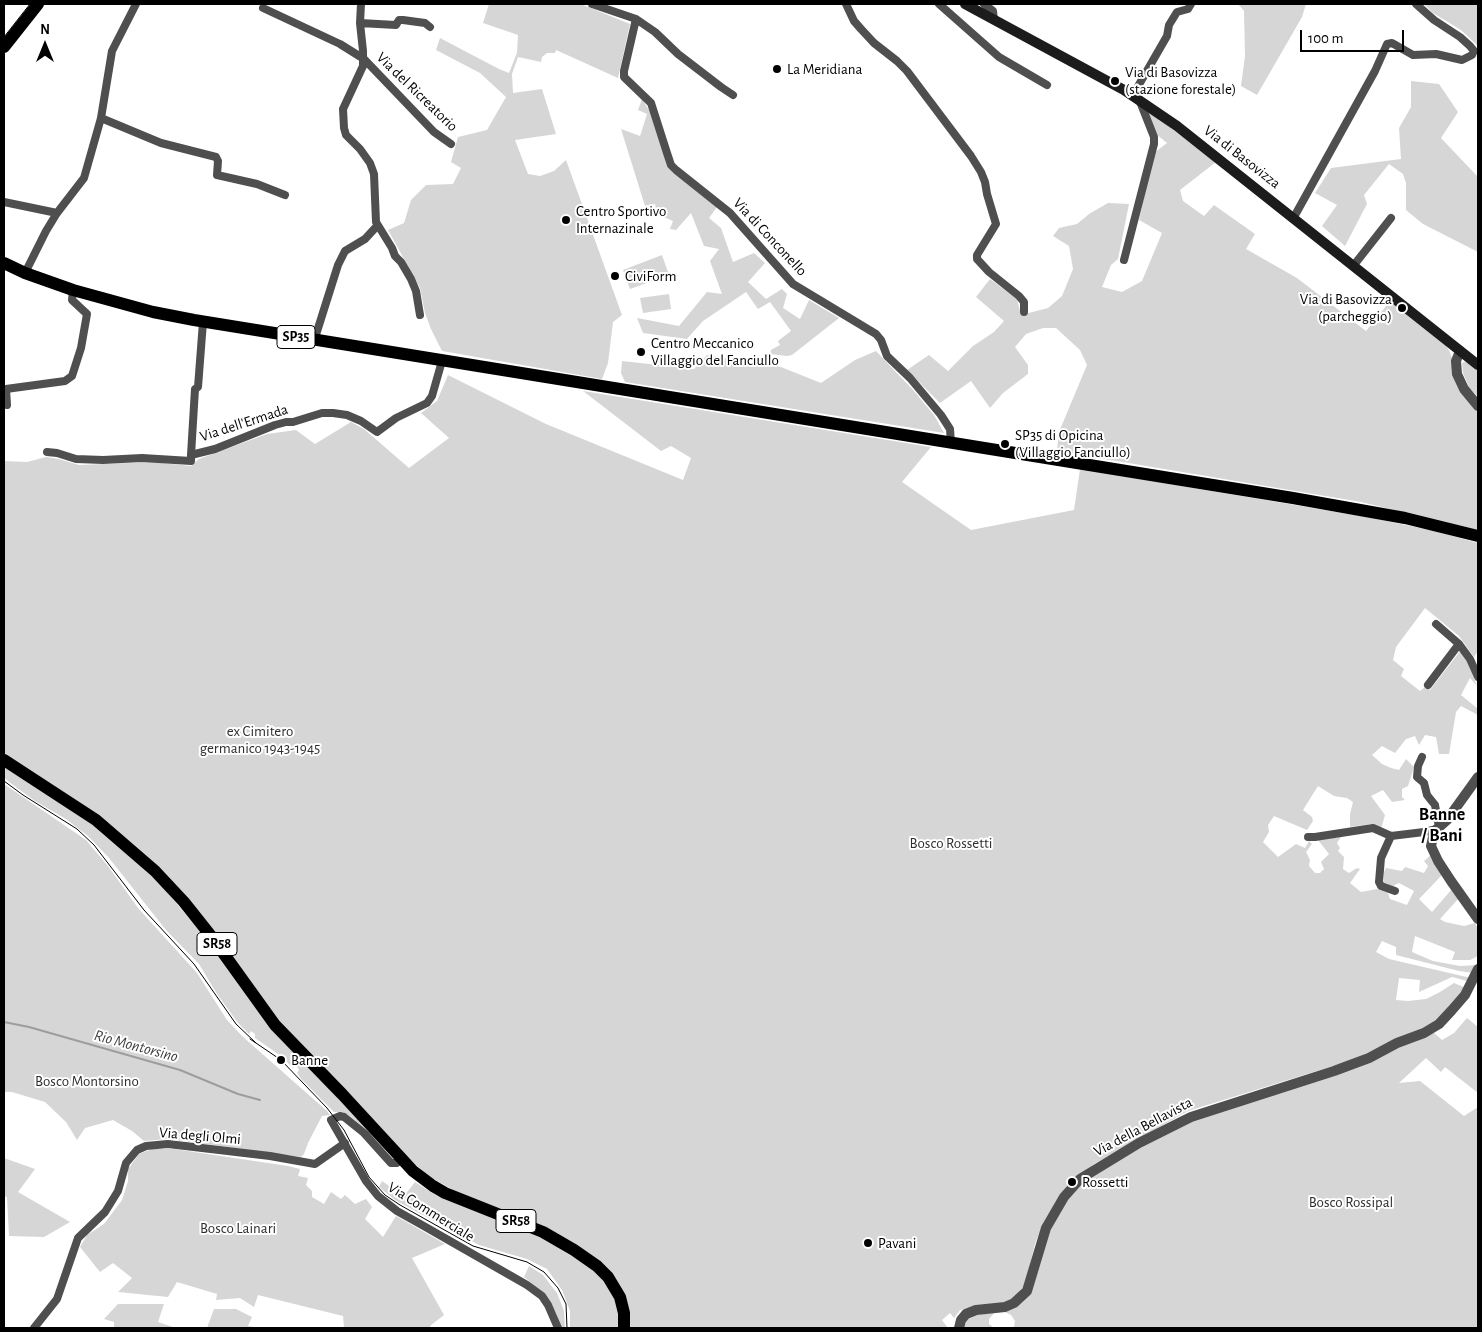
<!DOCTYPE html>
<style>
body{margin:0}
#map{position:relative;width:1482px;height:1332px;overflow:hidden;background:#fff;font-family:"Alegreya Sans",sans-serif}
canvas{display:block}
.frame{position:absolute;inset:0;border:5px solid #000;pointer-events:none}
.north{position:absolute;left:20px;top:20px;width:50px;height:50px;-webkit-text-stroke:4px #fff;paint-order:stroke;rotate:0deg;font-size:14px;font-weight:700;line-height:20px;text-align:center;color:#000}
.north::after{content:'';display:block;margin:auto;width:18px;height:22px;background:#000;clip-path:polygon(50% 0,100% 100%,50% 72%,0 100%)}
.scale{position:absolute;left:1300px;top:30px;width:104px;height:22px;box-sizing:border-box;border:2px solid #000;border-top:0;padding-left:6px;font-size:15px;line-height:18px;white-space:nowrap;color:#000;-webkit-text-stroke:4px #fff;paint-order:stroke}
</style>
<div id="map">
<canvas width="1482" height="1332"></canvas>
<div class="frame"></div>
<div class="north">N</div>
<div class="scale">100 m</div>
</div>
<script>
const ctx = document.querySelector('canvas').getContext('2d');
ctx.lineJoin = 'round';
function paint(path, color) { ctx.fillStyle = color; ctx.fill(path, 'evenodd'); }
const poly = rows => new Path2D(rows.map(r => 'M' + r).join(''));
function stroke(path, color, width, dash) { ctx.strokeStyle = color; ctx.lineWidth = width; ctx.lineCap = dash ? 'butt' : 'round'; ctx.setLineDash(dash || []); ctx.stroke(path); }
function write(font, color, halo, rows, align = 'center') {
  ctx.font = font + ' "Alegreya Sans",sans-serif'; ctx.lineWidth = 4; ctx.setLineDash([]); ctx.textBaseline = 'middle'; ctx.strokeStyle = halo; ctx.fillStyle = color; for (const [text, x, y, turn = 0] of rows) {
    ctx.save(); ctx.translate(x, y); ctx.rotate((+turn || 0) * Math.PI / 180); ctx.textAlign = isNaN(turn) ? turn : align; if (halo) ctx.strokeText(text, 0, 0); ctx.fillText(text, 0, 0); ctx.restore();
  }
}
paint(poly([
 [489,4,581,4,630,24,618,78,556,50,555,53,547,53,542,57,541,62,518,57,512,74,513,93,542,89,556,134,515,140,528,174,540,176,554,171,566,160,622,315,613,322,608,363,602,379,442,351,431,329,425,313,420,288,388,230,404,223,411,200,426,185,453,184,461,168,451,162,458,137,487,130,506,97,480,73,436,50,440,38,499,69,509,73,517,53,518,35,483,23],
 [1238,4,1306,4,1302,17,1257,95,1241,86,1245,56,1244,11],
 [1424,4,1478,4,1478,46,1461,30,1433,13],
 [1411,81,1439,84,1458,112,1441,138,1478,177,1478,252,1423,224,1406,210,1406,183,1403,174,1389,164,1364,195,1367,204,1345,246,1322,226,1337,205,1315,193,1331,168,1401,159,1399,128,1411,107],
 [642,99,649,110,664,155,673,173,717,207,709,218,721,228,733,262,754,253,765,263,748,282,766,299,782,289,787,294,783,308,800,319,809,300,839,318,792,355,787,356,770,354,771,350,780,345,778,341,791,331,770,302,758,309,746,292,703,321,687,339,643,333,637,318,679,326,707,292,722,294,710,261,719,249,704,246,691,213,676,230,670,229,673,221,657,214,655,204,645,206,621,129,640,136,647,114,638,110],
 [1147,110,1216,162,1180,190,1183,201,1204,216,1214,205,1255,234,1246,249,1297,278,1366,331,1390,301,1444,343,1449,350,1452,358,1452,374,1460,391,1478,413,1478,530,1361,502,1057,451,1059,432,1087,365,1080,350,1056,328,1043,328,1026,334,1015,347,1028,365,1028,374,1003,393,990,408,971,381,940,403,907,370,929,355,948,371,973,346,994,332,1004,321,976,297,990,279,1017,299,1021,315,1048,308,1062,296,1073,269,1069,246,1053,236,1059,228,1077,224,1089,214,1108,203,1129,204,1118,259,1111,265,1102,287,1122,292,1142,281,1162,233,1139,220,1154,153,1167,143,1156,134],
 [662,255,669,275,630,289,623,270],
 [669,294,671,309,643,313,640,298],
 [876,351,914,391,934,415,944,433,625,382,621,373,622,361,694,369,707,355,781,367,821,383,855,360],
 [1466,361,1478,371,1478,397,1469,387,1463,373,1462,363],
 [448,375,546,424,683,480,691,458,671,446,661,451,583,391,931,447,902,482,971,530,1074,510,1080,469,1367,517,1435,531,1478,543,1478,651,1474,657,1459,636,1425,608,1396,647,1393,660,1404,669,1401,676,1420,691,1425,687,1430,690,1461,650,1466,658,1477,686,1470,678,1461,695,1478,709,1478,715,1461,706,1456,712,1449,754,1439,754,1436,737,1425,735,1419,745,1415,736,1406,739,1395,753,1382,746,1372,755,1382,764,1391,768,1399,770,1406,759,1414,767,1408,786,1402,789,1402,797,1405,800,1392,802,1383,790,1371,796,1385,815,1381,829,1371,824,1350,827,1350,814,1353,802,1347,798,1334,796,1318,786,1303,810,1312,817,1313,821,1307,830,1274,816,1268,825,1269,832,1263,842,1278,857,1296,844,1305,848,1309,841,1312,844,1306,852,1310,860,1309,866,1315,873,1320,873,1324,869,1321,862,1329,854,1318,840,1341,837,1337,843,1340,848,1338,851,1344,857,1343,869,1349,873,1357,868,1360,869,1350,883,1361,892,1377,889,1388,893,1390,899,1407,905,1414,891,1399,883,1393,886,1384,883,1384,872,1386,868,1402,871,1405,867,1424,873,1428,866,1424,861,1431,855,1442,875,1419,899,1432,912,1452,889,1459,898,1440,919,1445,922,1464,926,1475,923,1478,929,1478,956,1470,960,1452,960,1455,952,1415,936,1412,952,1433,961,1460,966,1478,965,1473,973,1459,971,1396,955,1396,947,1382,941,1376,952,1389,959,1471,978,1467,981,1452,977,1419,992,1420,980,1399,978,1396,1000,1408,1001,1426,999,1440,992,1454,983,1466,988,1427,1030,1394,1041,1352,1060,1188,1111,1094,1164,1067,1186,1055,1203,1043,1223,1035,1244,1025,1285,1015,1296,1003,1304,960,1310,954,1318,950,1313,942,1320,948,1328,627,1328,620,1286,492,1207,453,1190,427,1175,397,1148,292,1038,171,881,4,754,4,461,27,462,46,457,59,459,79,465,153,462,191,466,199,459,267,434,296,430,315,444,351,422,364,429,409,468,449,438,421,413,437,401],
 [4,767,87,820,124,849,161,885,394,1160,353,1119,343,1112,334,1112,301,1079,297,1073,299,1070,296,1065,293,1068,281,1056,255,1038,255,1034,251,1031,249,1034,238,1023,217,994,199,964,166,930,109,858,88,836,66,819,35,801,9,782,4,777],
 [4,784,86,840,108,866,138,908,197,973,227,1020,242,1036,327,1111,330,1115,322,1116,308,1143,304,1154,301,1157,168,1139,144,1141,132,1131,113,1120,85,1128,77,1140,66,1122,45,1102,12,1092,4,1092],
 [1467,1018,1478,1027,1478,1093,1445,1067,1441,1072,1426,1058,1399,1083,1420,1081,1464,1116,1478,1107,1478,1328,1014,1328,1015,1321,1011,1315,1003,1311,1021,1302,1046,1237,1071,1194,1085,1179,1190,1120,1389,1051,1433,1032,1442,1040,1454,1033],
 [152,1149,174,1149,288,1166,300,1169,298,1176,308,1178,306,1185,312,1191,312,1197,324,1204,331,1192,341,1199,345,1195,355,1204,366,1199,372,1207,365,1219,383,1237,396,1216,445,1244,412,1258,444,1315,430,1326,432,1328,344,1328,343,1316,258,1295,254,1307,240,1298,216,1300,217,1294,177,1282,168,1297,118,1292,132,1278,113,1263,100,1272,80,1247,87,1235,104,1224,122,1200,128,1181,128,1169,139,1154],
 [4,1158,35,1169,18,1192,70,1222,44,1237,9,1236,7,1197,4,1196],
 [382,1181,404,1196,415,1182,437,1196,544,1238,592,1266,607,1283,616,1299,619,1314,618,1328,570,1328,570,1311,562,1290,547,1269,527,1259,479,1245,432,1220,395,1200,379,1187],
 [529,1266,543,1275,557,1293,564,1311,565,1328,561,1328,556,1313,544,1293,524,1277],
 [118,1304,164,1304,158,1322,176,1328,114,1328,114,1322,104,1319],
 [214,1309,236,1309,252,1317,248,1326,260,1328,207,1328],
 [995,1312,989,1319,989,1324,994,1328,962,1328,965,1320,972,1314]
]), '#d6d6d6');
stroke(poly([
 [4,1022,29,1027,180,1070,238,1094,260,1100]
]), '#9d9d9d', 2);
stroke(poly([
 [361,4,360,23,363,51,363,66,343,109,344,128,346,135,360,149,370,163,374,174,376,222,392,248,395,256,401,262,411,279,416,291,420,315],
 [592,4,636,19,624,71,624,77,651,103,667,153,671,165,676,170,730,213,793,284,876,334,881,340,887,356,910,378,941,415,950,429,951,443],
 [846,4,854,21,861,29,874,43,897,61,907,71,971,156,981,172,985,182,987,194,996,224,977,255,977,259,989,272,1019,296,1024,302,1024,312],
 [939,4,999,57,1047,85],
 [984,4,993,11,994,20],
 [263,8,340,44,364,59,434,132,451,144],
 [636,19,655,32,678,54,721,87,733,95],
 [360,23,396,25,399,20,403,20,425,23,430,27],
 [1133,95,1167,36,1169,25,1177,12,1188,9,1191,4],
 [101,118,161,143,216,157,218,161,217,175,257,184,285,195],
 [4,202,57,213],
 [1294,217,1375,71,1387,44,1392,43,1413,55,1436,54,1462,60,1472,55,1474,51,1470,46,1460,37,1434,20,1416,4],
 [1124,260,1154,144,1154,137,1139,99],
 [1354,265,1391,218],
 [25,273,46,231,57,213,84,178,101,118,112,51,136,4],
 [314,341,338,265,345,251,365,239,377,226],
 [7,405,6,389,65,381,72,376,81,348,87,314,72,300,73,290],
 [47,452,57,453,76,459,103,460,142,458,191,461,191,455,215,449,275,425,286,422,293,422,322,413,333,413,347,415,361,421,377,432,396,418,427,403,432,396,442,361],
 [191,455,195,389,198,387,203,322],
 [1436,624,1459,644,1470,659,1478,677],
 [1428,685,1459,644],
 [1422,757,1418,766,1417,777,1424,783,1427,795,1435,805,1439,827],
 [1391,836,1381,858,1379,882,1381,886,1395,891],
 [1308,837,1315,837,1373,828,1391,836,1424,832,1437,829],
 [402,1159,397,1163,391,1163,364,1133,344,1117,340,1116,331,1120,366,1181,378,1196,397,1211,422,1225,527,1285,542,1296,548,1305,558,1328],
 [34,1328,57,1299,78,1238,105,1212,118,1191,126,1163,137,1150,146,1146,168,1144,270,1156,315,1164,345,1143]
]), '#4f4f4f', 8);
stroke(poly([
 [1460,351,1456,361,1457,374,1464,389,1478,406],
 [1478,777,1447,820,1437,829,1433,837,1431,846,1438,861,1451,881,1478,919],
 [959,1328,961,1320,966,1314,976,1310,1005,1307,1014,1303,1027,1291,1046,1228,1064,1197,1080,1179,1139,1143,1191,1117,1334,1071,1369,1058,1397,1043,1424,1033,1439,1024,1452,1010,1465,995,1478,969]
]), '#4f4f4f', 10);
stroke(poly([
 [965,4,1124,90,1177,126,1478,365]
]), '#1c1c1c', 10);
stroke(poly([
 [4,47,38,4],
 [4,263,25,273,73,290,153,312,194,320,1293,498,1405,518,1478,536],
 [4,760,96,820,155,871,184,902,211,936,275,1025,342,1094,413,1171,433,1186,445,1193,543,1232,574,1250,597,1266,608,1277,620,1297,624,1313,624,1328]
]), '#000', 12);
stroke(poly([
 [4,37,30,4],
 [4,781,23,795,77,829,94,845,144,910,194,964,236,1024,256,1043],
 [250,1039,281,1060,327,1108,344,1130,369,1177,385,1195,400,1205,473,1246,527,1262,544,1272,558,1288,566,1304,567,1328]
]), '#000', 1);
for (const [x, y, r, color] of [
 [777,69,5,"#000"],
 [1115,81,5,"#000"],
 [566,220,5,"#000"],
 [615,276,5,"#000"],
 [1402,308,5,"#000"],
 [641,352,5,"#000"],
 [1005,444,5,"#000"],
 [281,1060,5,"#000"],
 [1072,1182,5,"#000"],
 [868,1243,5,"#000"]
]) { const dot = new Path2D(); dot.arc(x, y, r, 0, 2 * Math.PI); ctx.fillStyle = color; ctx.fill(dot); stroke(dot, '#fff', 2); }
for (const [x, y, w] of [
 [296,337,38],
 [217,944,40],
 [516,1221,40]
]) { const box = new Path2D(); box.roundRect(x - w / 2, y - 11.5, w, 23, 4); ctx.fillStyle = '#fff'; ctx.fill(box); stroke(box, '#000', 1); }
write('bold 14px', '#000', null, [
 ["SP35",296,337],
 ["SR58",217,944],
 ["SR58",516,1221]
]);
write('15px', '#000', '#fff', [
 ["La Meridiana",787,69],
 ["Via di Basovizza",1125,72],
 ["(stazione forestale)",1125,89],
 ["Centro Sportivo",576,211],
 ["Internazinale",576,228],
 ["CiviForm",625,276],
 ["Via di Basovizza",1392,299,"right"],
 ["(parcheggio)",1392,316,"right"],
 ["Centro Meccanico",651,343],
 ["Villaggio del Fanciullo",651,360],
 ["SP35 di Opicina",1015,435],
 ["(Villaggio Fanciullo)",1015,452],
 ["Banne",291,1060],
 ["Rossetti",1082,1182],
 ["Pavani",878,1243]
], 'left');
write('15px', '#000', '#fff', [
 ["Via del Ricreatorio",417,92,44],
 ["Via di Basovizza",1242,157,38],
 ["Via di Conconello",770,237,47],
 ["Via dell'Ermada",244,423,-18],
 ["Via della Bellavista",1143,1127,-28],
 ["Via degli Olmi",200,1136,5],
 ["Via Commerciale",431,1212,32]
]);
write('15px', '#2d2d2d', '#fff', [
 ["ex Cimitero",260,731],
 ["germanico 1943-1945",260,748],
 ["Bosco Rossetti",951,843],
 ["Bosco Montorsino",87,1081],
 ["Bosco Rossipal",1351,1202],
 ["Bosco Lainari",238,1228]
]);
write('italic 16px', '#3e3e3e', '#fff', [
 ["Rio Montorsino",136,1046,15]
]);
write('bold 18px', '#000', '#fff', [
 ["Banne",1442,815],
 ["/ Bani",1442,836]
]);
</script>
